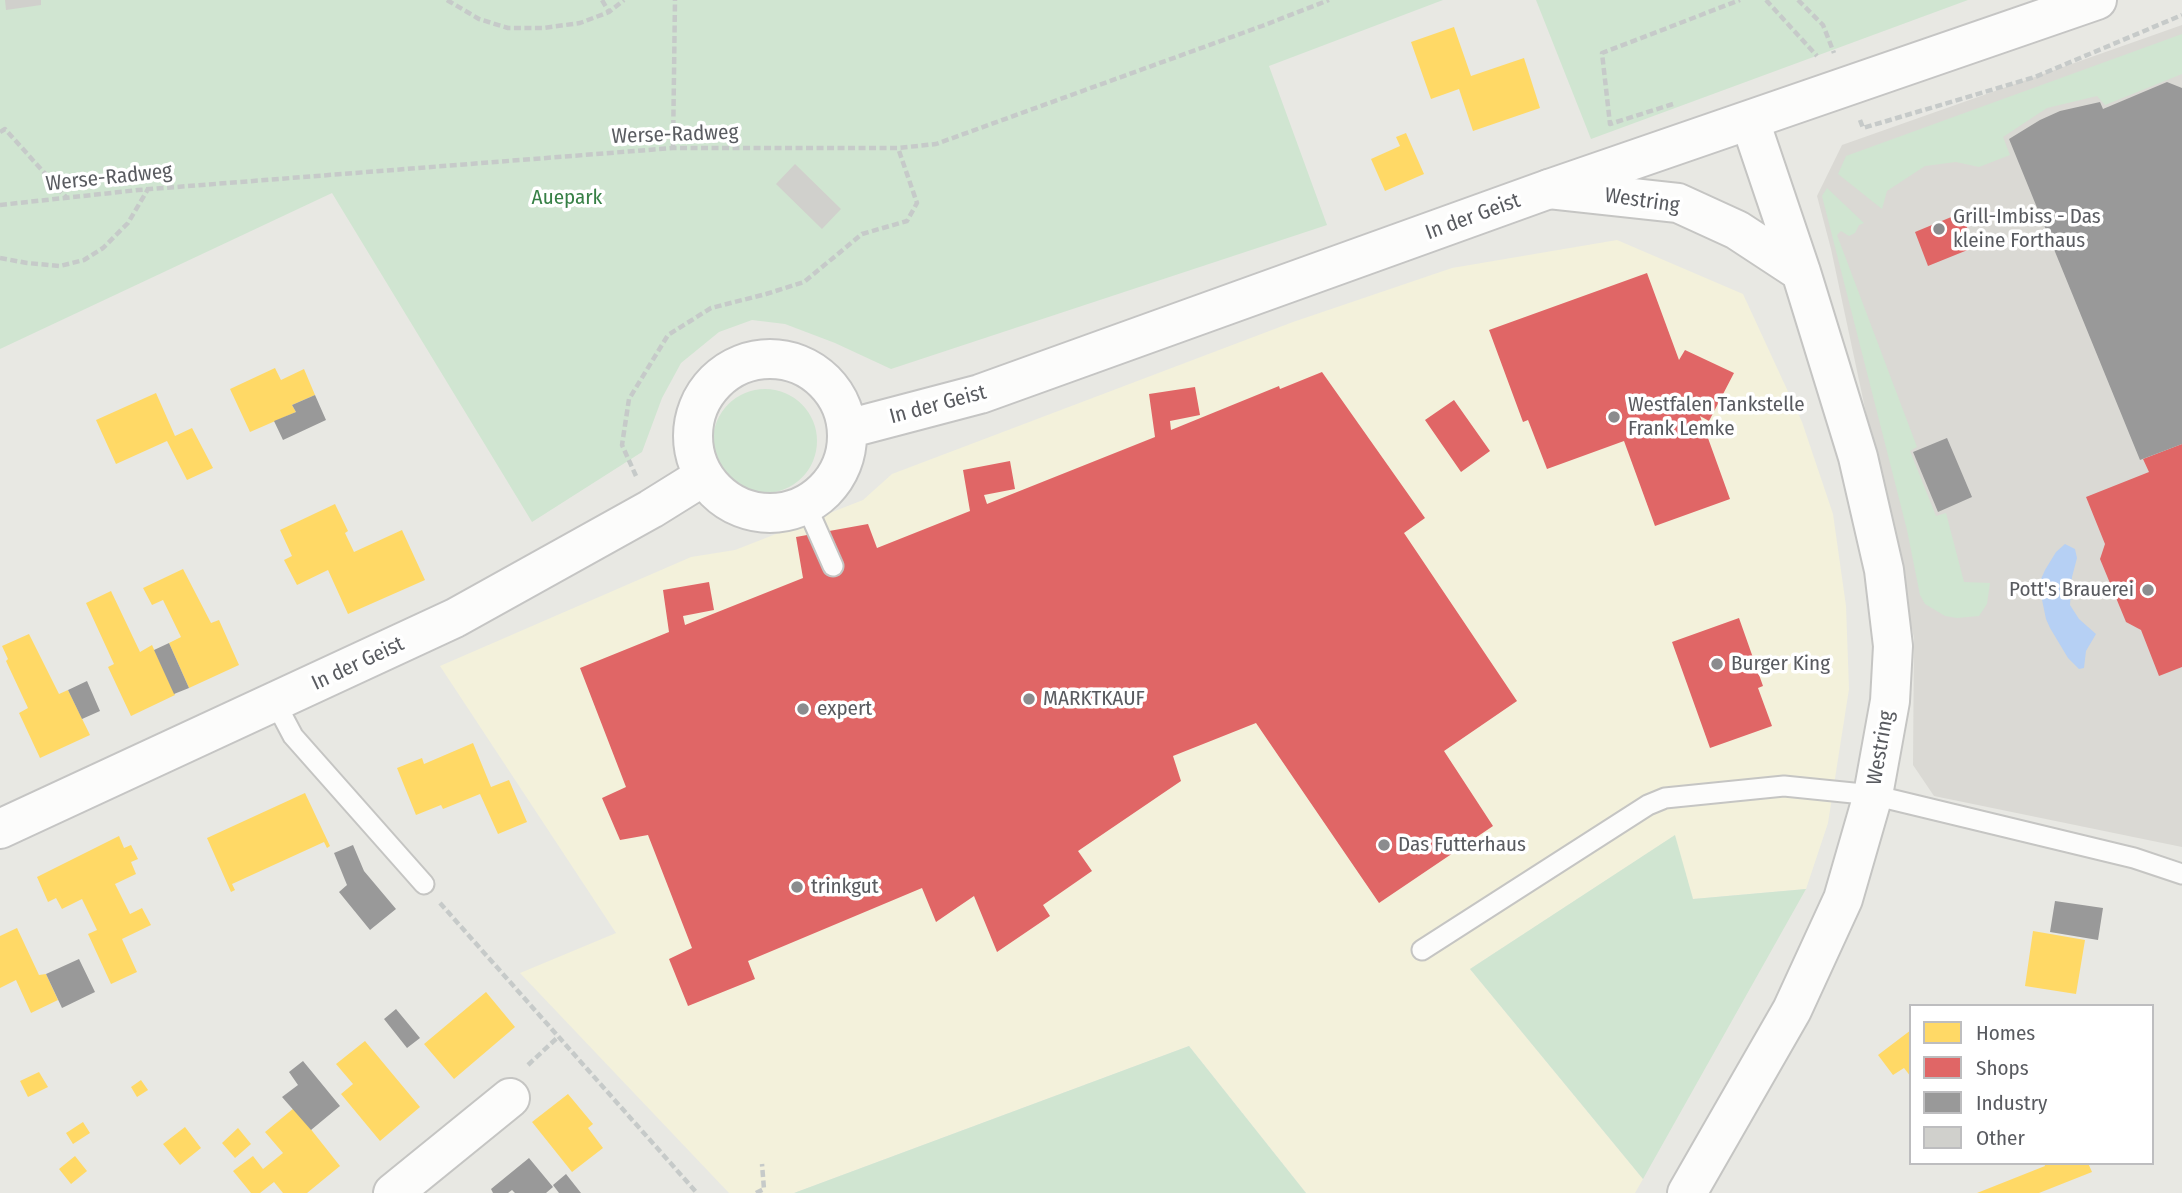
<!DOCTYPE html>
<style>
body{margin:0}
#map{position:relative;width:2182px;height:1193px;overflow:hidden;background:#e8e8e3;font-family:"Fira Sans Condensed",sans-serif}
canvas{display:block}
.legend{position:absolute;left:1909px;top:1004px;width:245px;height:161px;box-sizing:border-box;background:#fff;border:2px solid #bdbdbf;margin:0;padding:9px 12px;list-style:none;font-size:21px;color:#595b60}
.legend li{display:flex;align-items:center;gap:14px;height:35px}
.legend b{width:35px;border:2px solid #bdbdbf}
</style>
<div id="map">
<canvas width="2182" height="1193"></canvas>
<ul class="legend">
<li><b style="height:19px;background:#ffd966"></b>Homes</li>
<li><b style="height:19px;background:#e06666"></b>Shops</li>
<li><b style="height:19px;background:#999"></b>Industry</li>
<li><b style="height:19px;background:#d0d0cc"></b>Other</li>
</ul>
</div>
<script>
const ctx = document.querySelector('canvas').getContext('2d');
ctx.lineJoin = 'round';
function paint(path, color) { ctx.fillStyle = color; ctx.fill(path, 'evenodd'); }
const poly = rows => new Path2D(rows.map(r => 'M' + r).join(''));
function stroke(path, color, width, dash) { ctx.strokeStyle = color; ctx.lineWidth = width; ctx.lineCap = dash ? 'butt' : 'round'; ctx.setLineDash(dash || []); ctx.stroke(path); }
function write(font, color, halo, rows, align = 'center') {
  ctx.font = font + ' "Fira Sans Condensed",sans-serif'; ctx.lineWidth = 7; ctx.setLineDash([]); ctx.textBaseline = 'middle'; ctx.strokeStyle = halo; ctx.fillStyle = color; for (const [text, x, y, turn = 0] of rows) {
    ctx.save(); ctx.translate(x, y); ctx.rotate((+turn || 0) * Math.PI / 180); ctx.textAlign = isNaN(turn) ? turn : align; if (halo) ctx.strokeText(text, 0, 0); ctx.fillText(text, 0, 0); ctx.restore();
  }
}
paint(poly([
 [1617,240,1743,294,1802,422,1833,514,1846,606,1849,689,1828,823,1806,889,1693,899,1674,836,1470,969,1643,1179,1635,1193,1306,1193,1189,1046,794,1193,729,1193,520,973,616,933,440,666,691,557,735,550,863,500,892,474,1293,322,1452,268]
]), '#f3f1db');
paint(poly([
 [2182,25,2182,847,1934,796,1913,765,1914,638,1831,249,1817,196,1842,145]
]), '#dad9d4');
paint(poly([
 [0,0,1443,0,1269,66,1327,225,891,369,835,343,785,324,752,320,719,332,681,363,662,398,642,452,532,522,332,193,0,349],
 [1536,0,1968,0,1591,139],
 [2182,34,2182,74,2105,105,2097,96,2047,108,2003,137,2010,155,1979,167,1956,162,1925,166,1887,191,1882,209,1838,174,1846,156],
 [1827,188,1864,223,1859,225,1855,233,1849,236,1841,231,1837,235,1917,447,1910,451,1936,516,1946,513,1964,582,1990,583,1987,604,1979,616,1957,618,1945,616,1925,604,1920,595,1907,530,1822,196],
 '713 441a52 52 0 1 1 104 0a52 52 0 1 1-104 0Z',
 [1675,835,1693,899,1806,889,1643,1179,1470,969],
 [1189,1046,1306,1193,794,1193]
]), '#d0e5d1');
paint(poly([
 [2065,544,2075,549,2077,558,2072,577,2070,605,2079,619,2096,634,2086,651,2084,668,2079,669,2068,658,2050,628,2046,619,2041,595,2041,579,2045,570,2056,552]
]), '#b6d0f4');
paint(poly([
 [1454,27,1471,76,1524,58,1540,108,1473,131,1459,89,1431,99,1411,42],
 [1406,133,1424,174,1385,191,1371,159,1400,146,1396,137],
 [275,368,281,380,304,369,315,395,292,405,296,412,250,432,230,389],
 [156,393,175,436,192,428,213,468,187,480,167,441,116,464,96,420],
 [335,504,348,531,345,533,354,552,402,530,425,580,348,614,328,570,297,585,284,560,292,556,280,530],
 [183,569,211,623,219,620,239,665,189,688,169,643,181,637,163,600,152,605,143,588],
 [111,591,140,652,152,645,175,695,131,716,108,667,114,664,86,603],
 [29,634,59,694,68,690,90,735,40,758,19,713,28,708,6,661,8,659,2,646],
 [473,743,491,787,509,780,527,822,498,834,480,794,443,809,441,805,416,815,397,768,422,758,424,764],
 [305,793,330,846,327,848,324,842,232,884,235,890,231,892,207,838],
 [119,836,124,848,131,845,138,859,131,862,136,874,115,884,130,914,142,908,151,925,122,939,137,972,111,984,88,934,97,930,82,899,62,909,56,898,48,902,37,877],
 [17,928,39,975,46,974,58,1000,31,1013,16,980,0,988,0,936],
 [2033,931,2085,940,2076,994,2025,986],
 [486,992,515,1027,454,1079,424,1044],
 [1911,1030,1911,1077,1904,1068,1893,1075,1878,1055],
 [365,1041,420,1107,380,1141,341,1094,353,1084,336,1064],
 [39,1072,48,1087,28,1097,20,1081],
 [141,1080,148,1090,137,1097,131,1087],
 [568,1094,593,1124,588,1128,603,1148,572,1172,532,1122],
 [294,1108,340,1166,307,1193,283,1193,274,1182,260,1193,251,1193,233,1171,253,1156,263,1169,283,1153,265,1132],
 [83,1122,90,1133,73,1144,66,1133],
 [185,1127,201,1148,180,1165,163,1144],
 [238,1128,251,1144,235,1158,222,1143],
 [75,1156,87,1171,71,1184,59,1169],
 [2044,1163,2088,1163,2092,1172,2039,1193,1977,1193,2045,1166]
]), '#ffd966');
paint(poly([
 [1961,213,1975,247,1928,266,1915,232],
 [1647,273,1679,360,1685,350,1734,373,1709,421,1700,416,1730,499,1655,526,1624,441,1547,469,1528,420,1523,422,1489,330],
 [1322,372,1425,518,1404,533,1517,701,1444,751,1493,826,1379,903,1256,723,1173,756,1181,781,1078,851,1092,871,1043,905,1050,916,997,952,974,896,936,922,922,888,748,961,755,979,688,1006,669,959,692,948,648,835,620,840,602,798,626,787,580,668,669,632,663,590,709,582,714,610,683,616,685,625,803,578,796,537,868,524,877,548,970,511,963,470,1010,461,1015,489,984,495,987,504,1155,437,1149,394,1195,387,1200,415,1170,421,1171,430,1279,386,1280,389],
 [1454,400,1490,451,1461,472,1425,420],
 [2182,444,2182,667,2159,676,2141,630,2126,622,2100,559,2105,544,2086,497,2149,472,2143,459],
 [1739,618,1763,686,1758,688,1772,726,1710,748,1672,642]
]), '#e06666');
paint(poly([
 [2167,82,2182,88,2182,444,2140,460,2009,139,2040,120,2060,111,2100,102,2103,109],
 [315,395,326,420,283,440,274,421,296,412,292,405],
 [1947,438,1972,497,1938,512,1913,452],
 [169,643,189,688,174,694,154,650],
 [87,681,100,711,82,719,68,690],
 [353,845,364,871,396,909,370,930,339,892,347,885,334,853],
 [2055,901,2103,908,2098,940,2050,932],
 [79,959,95,992,62,1008,46,974],
 [396,1009,420,1038,407,1048,384,1019],
 [303,1061,340,1106,311,1130,282,1097,298,1085,289,1072],
 [529,1158,553,1187,546,1193,515,1193,512,1190,508,1193,493,1193,491,1189],
 [566,1174,581,1193,559,1193,553,1185]
]), '#999');
paint(poly([
 [5,0,41,0,41,5,6,10],
 [795,164,841,209,822,229,776,184]
]), '#d0d0cc');
const service = poly([
 [806,505,833,566],
 [275,702,293,736,424,884],
 [1422,950,1648,805,1665,798,1784,786,1873,795,2134,858,2182,874]
]);
const minor = poly([
 [393,1193,510,1098]
]);
const tertiary = poly([
 [1549,189,1678,203,1737,230,1801,272],
 [1687,1193,1792,1010,1843,899,1873,795,1890,701,1893,646,1884,570,1858,457,1801,272,1750,121]
]);
const secondary = poly([
 '693 436a77 77 0 1 1 154 0a77 77 0 1 1-154 0Z',
 [847,429,980,394,1549,189,2097,0],
 [0,829,455,618,651,509,704,476]
]);
stroke(service, '#c5c5c3', 23);
stroke(minor, '#c5c5c3', 42);
stroke(tertiary, '#c5c5c3', 42);
stroke(secondary, '#c5c5c4', 42);
stroke(poly([
 [447,0,479,19,508,28,543,28,580,23,609,12],
 [602,0,609,12,624,0],
 [1766,0,1817,56],
 [1798,0,1823,25,1834,53],
 [1673,104,1610,124,1602,53,1740,0],
 [1860,120,1863,128,2035,77,2182,15],
 [0,132,5,129,66,197],
 [673,148,675,0],
 [0,205,138,190,673,148,898,148,936,144,1262,26,1329,0],
 [0,258,27,263,60,266,84,260,103,248,128,223,148,189],
 [636,476,622,445,629,399,668,335,711,308,766,294,804,282,862,234,907,221,917,203,898,148],
 [440,903,697,1193],
 [528,1065,558,1037],
 [756,1193,764,1189,762,1164]
]), '#c6cac9', 4.5, [7, 3.5]);
stroke(service, '#fcfcfb', 19);
stroke(minor, '#fcfcfb', 38);
stroke(tertiary, '#fcfcfb', 38);
stroke(secondary, '#fcfcfb', 38);
for (const [x, y, r, color] of [
 [1939,229,7,"#8b8c8e"],
 [1614,417,7,"#8b8c8e"],
 [2148,590,7,"#8b8c8e"],
 [1717,664,7,"#8b8c8e"],
 [1029,699,7,"#8b8c8e"],
 [803,709,7,"#8b8c8e"],
 [1384,845,7,"#8b8c8e"],
 [797,887,7,"#8b8c8e"]
]) { const dot = new Path2D(); dot.arc(x, y, r, 0, 2 * Math.PI); ctx.fillStyle = color; ctx.fill(dot); stroke(dot, '#fff', 2.5); }
write('21px', '#595b60', '#fff', [
 ["Werse-Radweg",675,135,-2],
 ["Werse-Radweg",109,178,-6],
 ["Westring",1642,201,8],
 ["In der Geist",1473,217,-20],
 ["In der Geist",938,405,-15],
 ["In der Geist",358,664,-25],
 ["Westring",1881,748,-80]
]);
write('21px', '#378046', '#fff', [
 ["Auepark",567,198]
]);
write('21px', '#595b60', '#fff', [
 ["Grill-Imbiss - Das",1953,217],
 ["kleine Forthaus",1953,241],
 ["Westfalen Tankstelle",1628,405],
 ["Frank Lemke",1628,429],
 ["Pott's Brauerei",2134,590,"right"],
 ["Burger King",1731,664],
 ["MARKTKAUF",1043,699],
 ["expert",817,709],
 ["Das Futterhaus",1398,845],
 ["trinkgut",811,887]
], 'left');
</script>
